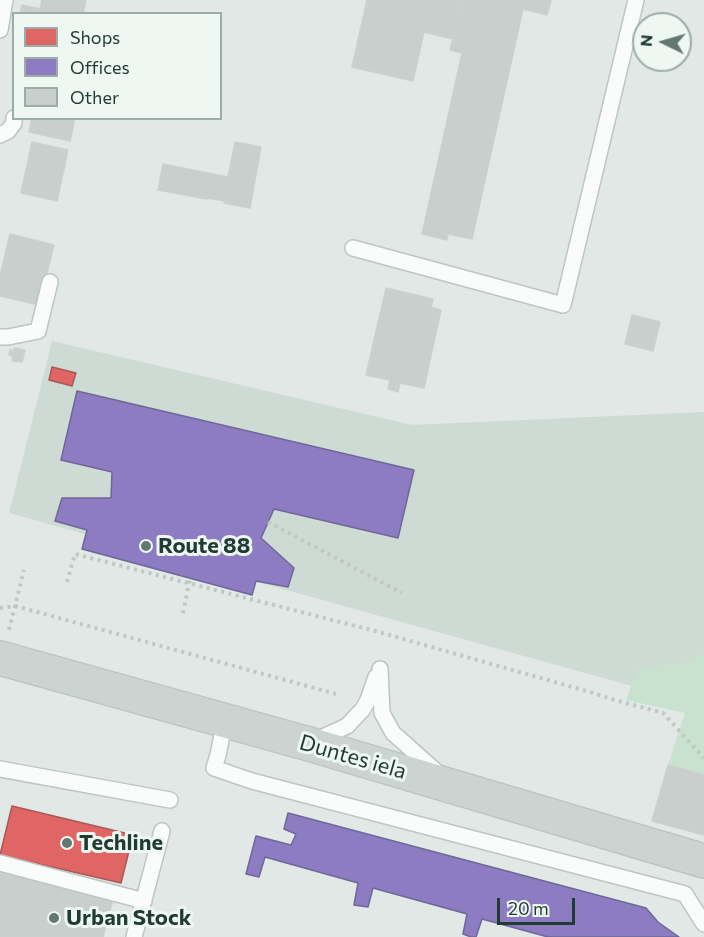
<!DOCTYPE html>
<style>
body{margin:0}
#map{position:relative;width:704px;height:937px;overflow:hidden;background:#e1e8e5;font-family:Commissioner,sans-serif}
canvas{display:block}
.legend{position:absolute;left:12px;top:12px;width:210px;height:108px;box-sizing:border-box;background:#eff7f3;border:2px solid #9caca6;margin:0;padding:8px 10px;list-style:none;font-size:18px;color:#1f3b32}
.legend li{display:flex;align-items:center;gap:12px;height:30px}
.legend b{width:30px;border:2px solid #9caca6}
.north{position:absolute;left:632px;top:12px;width:60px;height:60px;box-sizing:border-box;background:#eff7f3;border:2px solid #9caca6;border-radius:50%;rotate:275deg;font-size:16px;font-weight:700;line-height:24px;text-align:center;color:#1f3b32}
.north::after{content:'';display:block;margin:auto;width:21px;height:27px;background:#637871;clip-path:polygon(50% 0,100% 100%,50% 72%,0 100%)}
.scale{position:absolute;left:497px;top:898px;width:78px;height:27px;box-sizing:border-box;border:3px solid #1f3b32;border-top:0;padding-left:8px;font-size:18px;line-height:21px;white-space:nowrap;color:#1f3b32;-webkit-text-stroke:4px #eff7f3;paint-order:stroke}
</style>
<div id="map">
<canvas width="704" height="937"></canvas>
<ul class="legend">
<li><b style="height:16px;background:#e06666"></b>Shops</li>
<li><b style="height:16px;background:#8e7cc3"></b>Offices</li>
<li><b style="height:16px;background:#c8cfcc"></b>Other</li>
</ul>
<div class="north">N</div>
<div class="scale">20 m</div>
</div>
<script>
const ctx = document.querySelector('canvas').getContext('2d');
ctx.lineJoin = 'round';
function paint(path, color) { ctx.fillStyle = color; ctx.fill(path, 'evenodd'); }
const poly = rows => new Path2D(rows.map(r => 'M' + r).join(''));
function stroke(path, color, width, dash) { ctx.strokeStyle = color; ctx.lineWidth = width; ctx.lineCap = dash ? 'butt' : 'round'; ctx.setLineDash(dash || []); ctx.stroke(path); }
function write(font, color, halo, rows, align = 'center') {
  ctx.font = font + ' Commissioner,sans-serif'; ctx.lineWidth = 6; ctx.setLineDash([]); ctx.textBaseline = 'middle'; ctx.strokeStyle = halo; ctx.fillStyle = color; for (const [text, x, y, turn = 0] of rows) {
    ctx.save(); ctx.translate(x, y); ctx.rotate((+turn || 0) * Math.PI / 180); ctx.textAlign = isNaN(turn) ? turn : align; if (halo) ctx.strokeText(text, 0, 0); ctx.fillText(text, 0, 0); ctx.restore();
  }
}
paint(poly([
 [52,341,412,425,704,412,704,706,9,513]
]), '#cedad4');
paint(poly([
 [704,652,704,775,668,765,685,713,626,700,638,667,684,663]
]), '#c9e2d0');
const shops = poly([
 [52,367,76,373,72,386,49,380,52,367],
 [12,806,133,835,121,883,0,855,12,806]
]);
paint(shops, '#e06666');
stroke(shops, '#a65956', 1.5);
const offices = poly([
 [77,391,414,470,398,538,274,509,261,538,294,568,288,587,256,581,252,595,82,549,87,530,55,521,62,498,111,498,112,472,61,460,77,391],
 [288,813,646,908,658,922,679,937,548,937,482,919,476,937,471,937,463,934,467,914,373,888,368,907,354,905,358,883,265,857,259,877,246,874,256,836,291,845,296,834,284,829,288,813]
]);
paint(offices, '#8e7cc3');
stroke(offices, '#6d6898', 1.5);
const building = poly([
 [42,0,86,0,83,14,20,14,22,5,40,9,42,0],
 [367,0,462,0,453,39,424,32,413,81,352,67,367,0],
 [462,0,551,0,547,15,523,9,472,239,448,234,447,240,422,234,462,53,450,50,462,0],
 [32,118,75,118,70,141,29,132,32,118],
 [32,142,68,150,57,201,21,193,32,142],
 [235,142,261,147,250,208,224,203,225,201,207,198,207,199,158,190,163,164,228,177,235,142],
 [10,234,54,245,39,305,0,296,0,276,10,234],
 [386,288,433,299,431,307,441,310,424,388,400,383,398,392,388,389,390,380,366,375,386,288],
 [632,315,660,322,653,351,625,344,632,315],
 [14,348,25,350,22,362,12,361,13,356,9,355,10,350,14,351,14,348],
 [668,765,704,775,704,835,652,821,668,765],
 [0,871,113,899,103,937,0,937,0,871]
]);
paint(building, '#c8cfcc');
stroke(building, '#cad1ce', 1.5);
const lane = poly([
 [0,30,5,0],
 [0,135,8,131,14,123,14,118],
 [353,248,563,305,636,0],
 [0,337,8,337,38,331,50,282],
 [380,669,382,713,393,733,439,774],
 [225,720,218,755,214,768,252,781,685,894,704,924],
 [312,742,347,726,363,709,368,700,376,677],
 [0,769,170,800],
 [0,863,144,901],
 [134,937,162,831]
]);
const primary = poly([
 [0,658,309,744,704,861]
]);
stroke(lane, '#bec5c2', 18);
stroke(primary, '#bbc5c1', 36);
stroke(poly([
 [268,522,402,593],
 [67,582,75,554,375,631,590,692,615,700,663,713,704,758],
 [0,608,15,606,340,695],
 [183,613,190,578],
 [9,630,24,570]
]), '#bfc8c4', 4, [3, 4.5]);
stroke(lane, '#fafcfb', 15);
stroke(primary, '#ccd4d1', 33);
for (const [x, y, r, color] of [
 [146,546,6,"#637871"],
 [67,843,6,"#637871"],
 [54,918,6,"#637871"]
]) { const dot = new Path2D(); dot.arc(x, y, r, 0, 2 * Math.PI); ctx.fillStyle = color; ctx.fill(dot); stroke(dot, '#eff7f3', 2); }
write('bold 22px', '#1f3b32', '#eff7f3', [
 ["Route 88",158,546],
 ["Techline",79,843],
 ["Urban Stock",66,918]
], 'left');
write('22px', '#1f3b32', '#eff7f3', [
 ["Duntes iela",353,757,16]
]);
</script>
